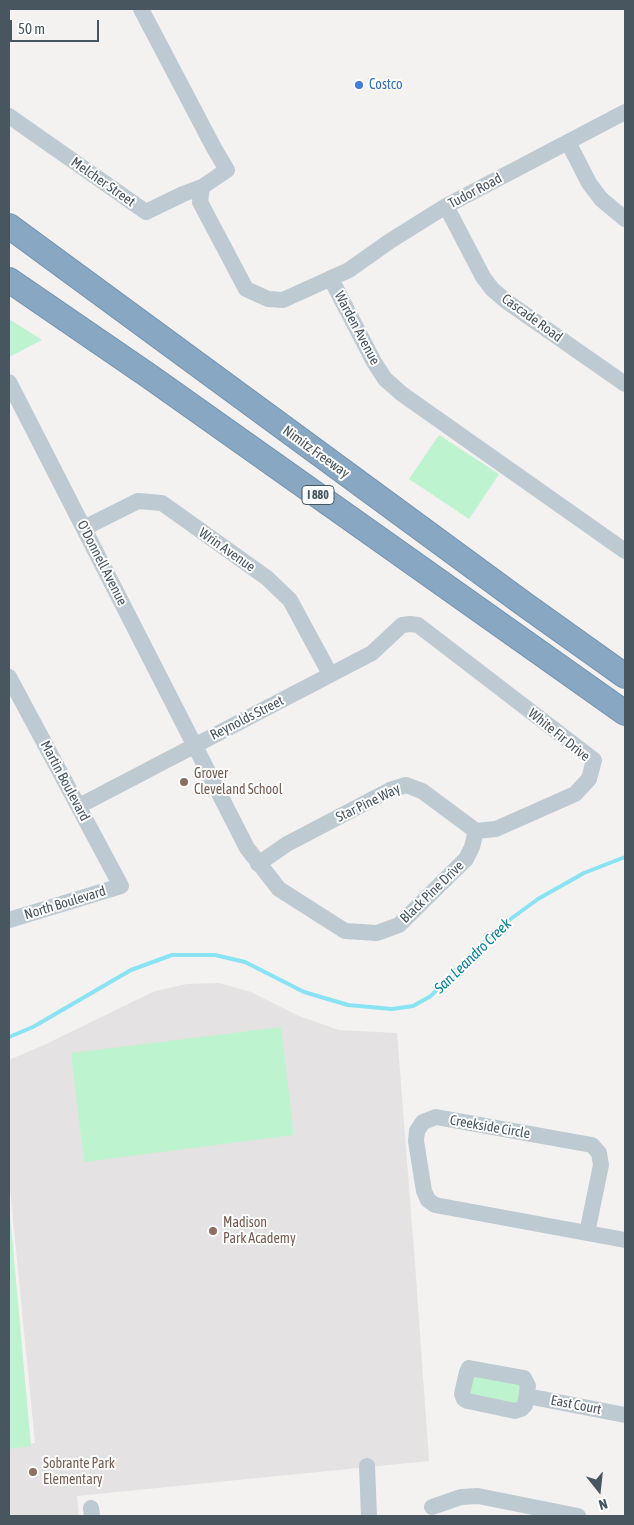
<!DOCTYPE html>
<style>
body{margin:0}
#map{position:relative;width:634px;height:1525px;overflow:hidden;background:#f4f1f1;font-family:"Asap Condensed",sans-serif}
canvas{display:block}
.frame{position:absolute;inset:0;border:10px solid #485660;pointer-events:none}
.north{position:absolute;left:574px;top:1465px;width:50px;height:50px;-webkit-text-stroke:4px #fff;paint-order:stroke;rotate:164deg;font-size:14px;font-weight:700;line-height:20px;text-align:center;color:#485660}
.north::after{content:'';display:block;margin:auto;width:18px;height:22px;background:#485660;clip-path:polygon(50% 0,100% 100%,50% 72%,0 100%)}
.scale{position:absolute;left:10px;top:20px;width:89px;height:22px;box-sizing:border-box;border:2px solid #485660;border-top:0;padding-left:6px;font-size:15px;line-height:18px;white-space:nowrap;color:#485660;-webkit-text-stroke:4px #fff;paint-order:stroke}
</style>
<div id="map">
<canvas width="634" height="1525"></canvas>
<div class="frame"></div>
<div class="north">N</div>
<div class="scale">50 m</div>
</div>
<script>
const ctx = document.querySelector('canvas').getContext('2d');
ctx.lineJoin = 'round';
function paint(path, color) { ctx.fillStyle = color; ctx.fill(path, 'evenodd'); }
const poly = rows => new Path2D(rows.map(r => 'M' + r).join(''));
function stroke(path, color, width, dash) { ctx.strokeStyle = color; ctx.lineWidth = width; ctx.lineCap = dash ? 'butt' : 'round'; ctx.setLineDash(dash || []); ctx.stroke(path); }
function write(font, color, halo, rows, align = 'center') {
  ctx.font = font + ' "Asap Condensed",sans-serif'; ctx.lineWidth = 4; ctx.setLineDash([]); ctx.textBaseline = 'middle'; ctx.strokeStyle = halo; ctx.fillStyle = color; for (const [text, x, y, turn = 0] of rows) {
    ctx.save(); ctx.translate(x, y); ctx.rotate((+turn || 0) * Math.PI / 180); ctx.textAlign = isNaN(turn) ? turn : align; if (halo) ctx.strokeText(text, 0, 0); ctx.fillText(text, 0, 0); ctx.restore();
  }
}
paint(poly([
 [219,983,251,992,299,1016,339,1030,397,1033,415,1263,429,1461,77,1496,79,1516,9,1516,9,1447,35,1443,9,1178,9,1060,46,1044,155,991,187,984]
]), '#e5e2e3');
paint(poly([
 [9,319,42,340,9,357],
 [439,435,499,474,469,519,409,479],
 [281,1027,294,1135,84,1162,71,1053],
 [9,1204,31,1446,9,1449],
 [471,1376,519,1382,521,1386,517,1404,469,1395]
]), '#bef3cf');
stroke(poly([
 [9,1037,33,1027,131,970,172,955,215,955,245,962,304,992,348,1005,392,1009,413,1006,431,996,453,972,501,926,538,899,584,873,625,857]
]), '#89e3f2', 4);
const highway = poly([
 [9,226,524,604,625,676],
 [9,280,149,376,625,713]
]);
stroke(highway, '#7292ae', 26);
stroke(poly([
 [9,116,146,212,183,194,202,187,227,170,214,148,141,9],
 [568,142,589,183,601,199,625,219],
 [202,187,200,202,246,289,268,299,283,300,349,270,390,241,446,206,625,112],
 [446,206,483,277,492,289,506,301,625,384],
 [331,279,374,362,385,379,402,394,625,551],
 [9,382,247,848,279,889,345,931,377,933,399,925,466,859,472,847,476,831],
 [84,528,138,501,162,503,267,578,290,600,330,674],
 [9,677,121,886,9,920],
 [79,806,372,653,402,625,410,624,418,625,594,760,589,779,575,794,496,829,476,831],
 [258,864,287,844,390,790,406,785,422,791,476,831],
 [587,1233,601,1165,599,1153,592,1145,436,1117,423,1122,417,1131,416,1141,424,1191,428,1200,435,1205,625,1240],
 [469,1368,524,1378,528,1386,525,1405,521,1409,515,1411,468,1401,464,1399,462,1394,467,1372,469,1368],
 [527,1396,625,1415],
 [367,1466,369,1516],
 [432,1507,461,1497,478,1496,578,1516],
 [91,1508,92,1516]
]), '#becad1', 16);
stroke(highway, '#87a7c2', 24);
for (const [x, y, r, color] of [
 [359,85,5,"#3f7fe0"],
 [184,782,5,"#8d6e63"],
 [213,1231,5,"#8d6e63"],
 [33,1472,5,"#8d6e63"]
]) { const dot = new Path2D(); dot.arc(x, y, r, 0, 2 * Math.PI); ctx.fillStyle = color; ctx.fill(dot); stroke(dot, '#fff', 2); }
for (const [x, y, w] of [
 [318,495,32]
]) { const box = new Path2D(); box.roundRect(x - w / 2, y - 9.5, w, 19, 4); ctx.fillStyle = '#fff'; ctx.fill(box); stroke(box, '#485660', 1); }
write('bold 12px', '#485660', null, [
 ["I 880",318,495]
]);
write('14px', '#366cbe', '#fff', [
 ["Costco",369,85]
], 'left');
write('14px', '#485660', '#fff', [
 ["Melcher Street",103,182,35],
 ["Tudor Road",475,191,-28],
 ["Cascade Road",532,318,36],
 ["Warden Avenue",357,328,62],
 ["Nimitz Freeway",316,452,36],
 ["Wrin Avenue",227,550,35],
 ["O'Donnell Avenue",102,563,63],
 ["Reynolds Street",247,718,-27],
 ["White Fir Drive",559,735,39],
 ["Martin Boulevard",65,781,62],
 ["Star Pine Way",368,803,-26],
 ["Black Pine Drive",432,892,-44],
 ["North Boulevard",65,903,-17],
 ["Creekside Circle",490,1127,10],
 ["East Court",576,1405,11]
]);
write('14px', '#785e54', '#fff', [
 ["Grover",194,774],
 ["Cleveland School",194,790],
 ["Madison",223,1223],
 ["Park Academy",223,1239],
 ["Sobrante Park",43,1464],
 ["Elementary",43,1480]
], 'left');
write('italic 15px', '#068196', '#fff', [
 ["San Leandro Creek",473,956,-44]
]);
</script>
